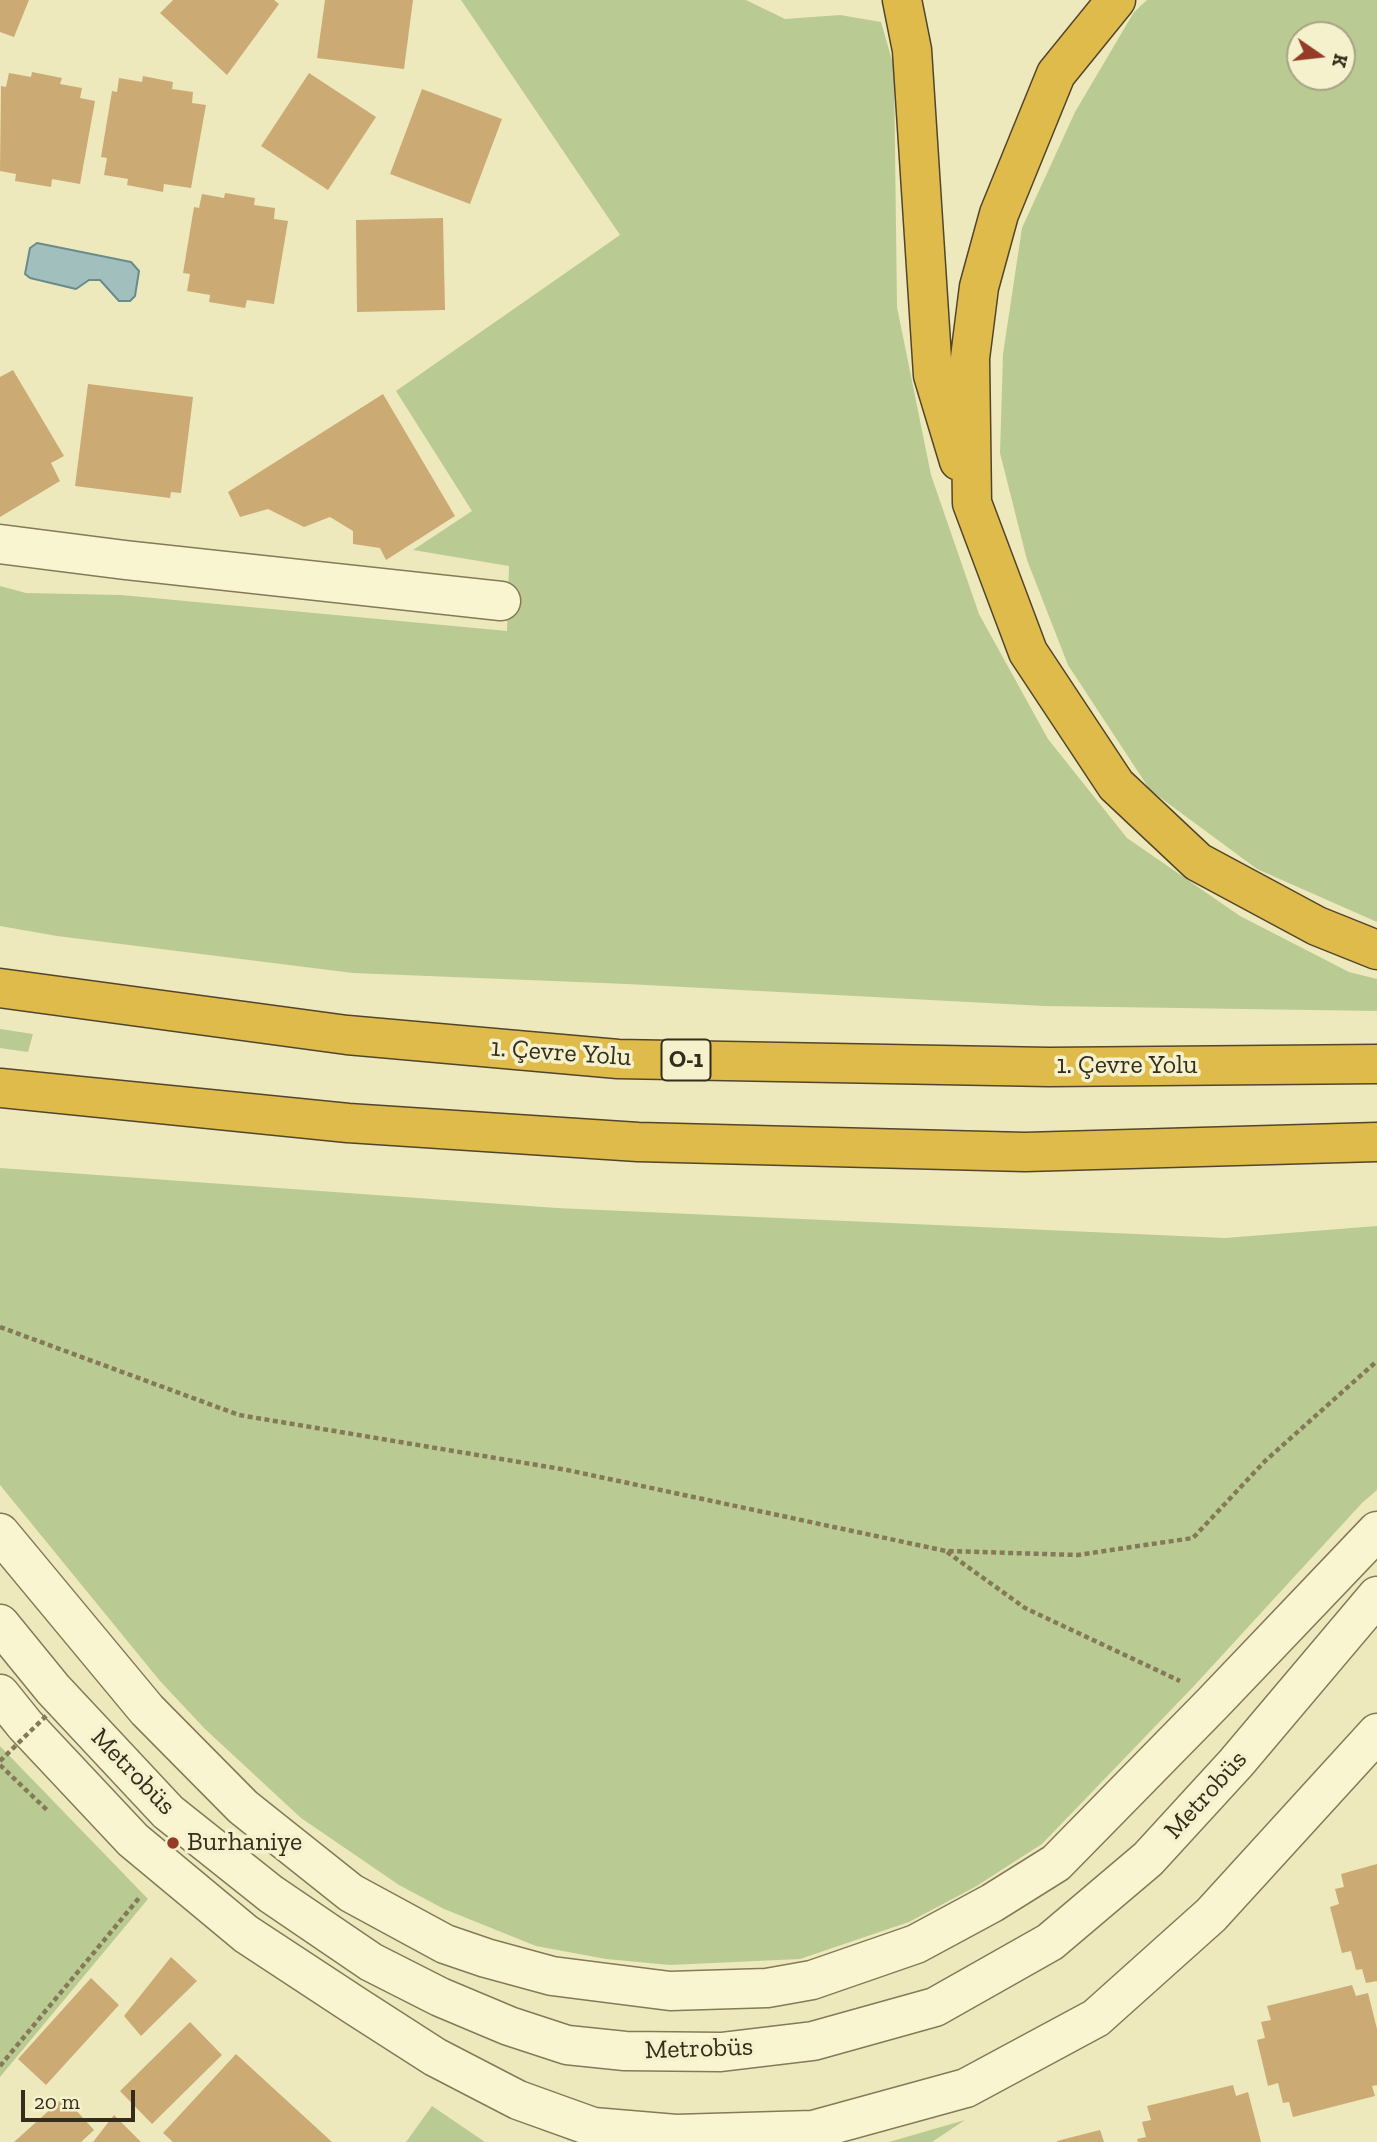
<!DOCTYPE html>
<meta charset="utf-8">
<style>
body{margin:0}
#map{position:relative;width:1377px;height:2142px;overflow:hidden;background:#ede9bd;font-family:"Zilla Slab",serif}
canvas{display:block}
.north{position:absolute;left:1286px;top:21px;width:70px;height:70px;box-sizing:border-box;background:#f5f1cd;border:2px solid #a8a386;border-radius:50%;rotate:104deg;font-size:19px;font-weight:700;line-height:28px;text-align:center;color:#352d1b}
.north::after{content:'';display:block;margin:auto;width:24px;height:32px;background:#943c27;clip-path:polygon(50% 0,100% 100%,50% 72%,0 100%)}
.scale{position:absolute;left:21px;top:2090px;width:114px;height:32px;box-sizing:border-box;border:4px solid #352d1b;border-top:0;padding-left:9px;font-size:21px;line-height:24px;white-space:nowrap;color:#352d1b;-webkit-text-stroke:5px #f5f1cd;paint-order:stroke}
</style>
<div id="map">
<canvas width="1377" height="2142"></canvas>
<div class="north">K</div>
<div class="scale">20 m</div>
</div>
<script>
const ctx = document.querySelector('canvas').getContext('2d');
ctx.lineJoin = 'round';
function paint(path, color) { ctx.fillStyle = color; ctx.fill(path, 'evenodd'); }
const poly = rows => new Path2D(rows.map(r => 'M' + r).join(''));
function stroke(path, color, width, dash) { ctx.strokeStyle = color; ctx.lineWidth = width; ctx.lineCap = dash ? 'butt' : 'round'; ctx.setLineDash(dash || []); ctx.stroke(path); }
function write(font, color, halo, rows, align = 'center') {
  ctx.font = font + ' "Zilla Slab",serif'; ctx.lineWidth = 7; ctx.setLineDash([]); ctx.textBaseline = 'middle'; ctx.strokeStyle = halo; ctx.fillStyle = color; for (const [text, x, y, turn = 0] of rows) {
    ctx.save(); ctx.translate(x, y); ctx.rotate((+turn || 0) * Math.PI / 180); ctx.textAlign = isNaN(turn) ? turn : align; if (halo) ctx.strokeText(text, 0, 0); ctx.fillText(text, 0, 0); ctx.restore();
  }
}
paint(poly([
 [461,0,746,0,785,19,840,15,881,22,894,67,897,307,931,475,979,614,1048,739,1127,838,1240,916,1349,972,1377,979,1377,1011,1044,1006,627,984,353,973,57,936,0,926,0,586,26,593,121,595,507,631,509,566,413,550,472,511,396,391,620,235],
 [1147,0,1377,0,1377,922,1257,869,1150,790,1068,665,1027,560,1000,453,1003,354,1022,228,1075,112,1134,12],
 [1300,35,1342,35,1342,77,1300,77],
 [0,1029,33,1034,28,1052,0,1048],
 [0,1168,557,1208,1225,1238,1377,1226,1377,1490,1362,1503,1193,1687,1042,1844,975,1887,909,1922,800,1959,670,1965,606,1959,536,1946,444,1909,399,1885,301,1818,205,1729,160,1681,0,1485],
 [0,1746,148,1899,0,2077],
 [432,2106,485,2142,406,2142],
 [965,2120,932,2142,889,2142]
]), '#b9cb92');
const water = poly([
 [37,243,131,262,139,271,135,296,130,301,119,301,100,280,89,280,76,289,30,278,25,274,30,248,37,243]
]);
paint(water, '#a1bfbc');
stroke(water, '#698c8a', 2);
paint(poly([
 [0,0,29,0,14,37,0,32],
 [173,0,274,0,279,4,227,75,160,13],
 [325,0,413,0,404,69,317,58],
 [32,72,62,78,60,84,82,88,80,98,95,101,80,184,52,179,51,187,15,181,16,174,0,171,1,86,6,87,9,73,31,77],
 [309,73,376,117,328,190,261,146],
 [143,76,173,82,172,89,193,92,192,103,206,105,191,188,164,184,163,192,127,185,128,179,104,175,107,158,101,157,112,91,117,92,119,78,142,82],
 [422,89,502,119,470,204,390,174],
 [225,193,255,198,254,205,275,208,274,219,288,221,274,304,247,300,245,308,209,302,210,295,187,291,190,274,183,273,194,207,199,208,202,194,224,198],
 [443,218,445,310,357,312,356,220],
 [13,370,64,456,51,463,60,481,0,517,0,377],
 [88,384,193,397,181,493,171,492,170,498,75,486],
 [383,394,455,516,386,560,380,548,353,544,353,531,330,517,304,527,268,509,240,517,228,492],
 [1377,1864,1377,1981,1366,1983,1362,1969,1356,1970,1351,1951,1342,1953,1330,1907,1339,1904,1335,1889,1344,1887,1341,1874],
 [171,1957,197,1981,141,2036,124,2016],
 [91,1978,119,2005,46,2085,18,2059],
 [1352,1985,1356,1996,1368,1993,1377,2029,1377,2085,1372,2086,1375,2096,1293,2117,1289,2102,1283,2103,1278,2083,1268,2086,1257,2040,1265,2038,1261,2022,1271,2020,1267,2006],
 [190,2022,222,2055,152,2124,120,2091],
 [236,2054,332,2142,173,2142,163,2133],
 [1233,2085,1236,2096,1248,2092,1261,2142,1138,2142,1137,2139,1146,2137,1142,2122,1151,2120,1147,2106],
 [64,2097,94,2130,81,2142,14,2142],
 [114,2115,141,2142,93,2142],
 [1100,2130,1104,2142,1057,2142,1057,2141]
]), '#ccaa73');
const minor = poly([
 [0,544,125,560,501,601],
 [0,1533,147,1710,243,1807,351,1893,445,1944,486,1958,552,1976,670,1991,767,1988,812,1980,916,1944,992,1903,1056,1863,1213,1703,1377,1531],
 [0,1624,53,1689,168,1812,271,1894,371,1962,440,1997,509,2026,567,2045,625,2051,721,2052,813,2041,935,2007,1050,1942,1148,1859,1236,1763,1377,1596],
 [0,1694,25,1725,133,1840,246,1934,354,2005,435,2057,518,2100,593,2127,676,2134,813,2130,966,2088,1096,2018,1211,1915,1377,1733]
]);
const highway = poly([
 [902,0,912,50,933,375,959,461],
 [1116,0,1056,74,999,214,979,287,970,358,972,503,1028,652,1116,785,1198,862,1317,926,1377,950],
 [0,988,347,1035,618,1059,1049,1067,1377,1064],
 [0,1088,348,1123,638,1142,1025,1152,1377,1142]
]);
stroke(minor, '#857957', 41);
stroke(highway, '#53452b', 41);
stroke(poly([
 [0,1327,239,1415,567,1470,946,1551,1078,1555,1193,1538,1265,1461,1377,1361],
 [947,1552,1025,1608,1180,1681],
 [0,1765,48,1811],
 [0,2066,139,1898,138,1897]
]), '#857957', 4.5, [5, 3.5]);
stroke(minor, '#f9f5d0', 38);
stroke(highway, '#dfbb4c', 38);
stroke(poly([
 [0,1761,49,1713]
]), '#857957', 4.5, [5, 3.5]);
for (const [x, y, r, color] of [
 [173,1843,7,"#943c27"]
]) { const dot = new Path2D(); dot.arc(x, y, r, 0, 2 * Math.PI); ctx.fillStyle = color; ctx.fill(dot); stroke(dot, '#f5f1cd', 2.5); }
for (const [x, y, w] of [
 [686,1060,49]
]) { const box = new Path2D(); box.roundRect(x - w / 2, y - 20.5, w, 41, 5); ctx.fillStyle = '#f5f1cd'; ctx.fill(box); stroke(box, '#352d1b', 2); }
write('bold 24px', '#352d1b', null, [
 ["O-1",686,1060]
]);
write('26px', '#352d1b', '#f5f1cd', [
 ["1. Çevre Yolu",561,1053,4],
 ["1. Çevre Yolu",1127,1066],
 ["Metrobüs",133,1772,46],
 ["Metrobüs",1206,1795,-48],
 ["Metrobüs",699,2049,-2]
]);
write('26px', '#352d1b', '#f5f1cd', [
 ["Burhaniye",187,1843]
], 'left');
</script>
